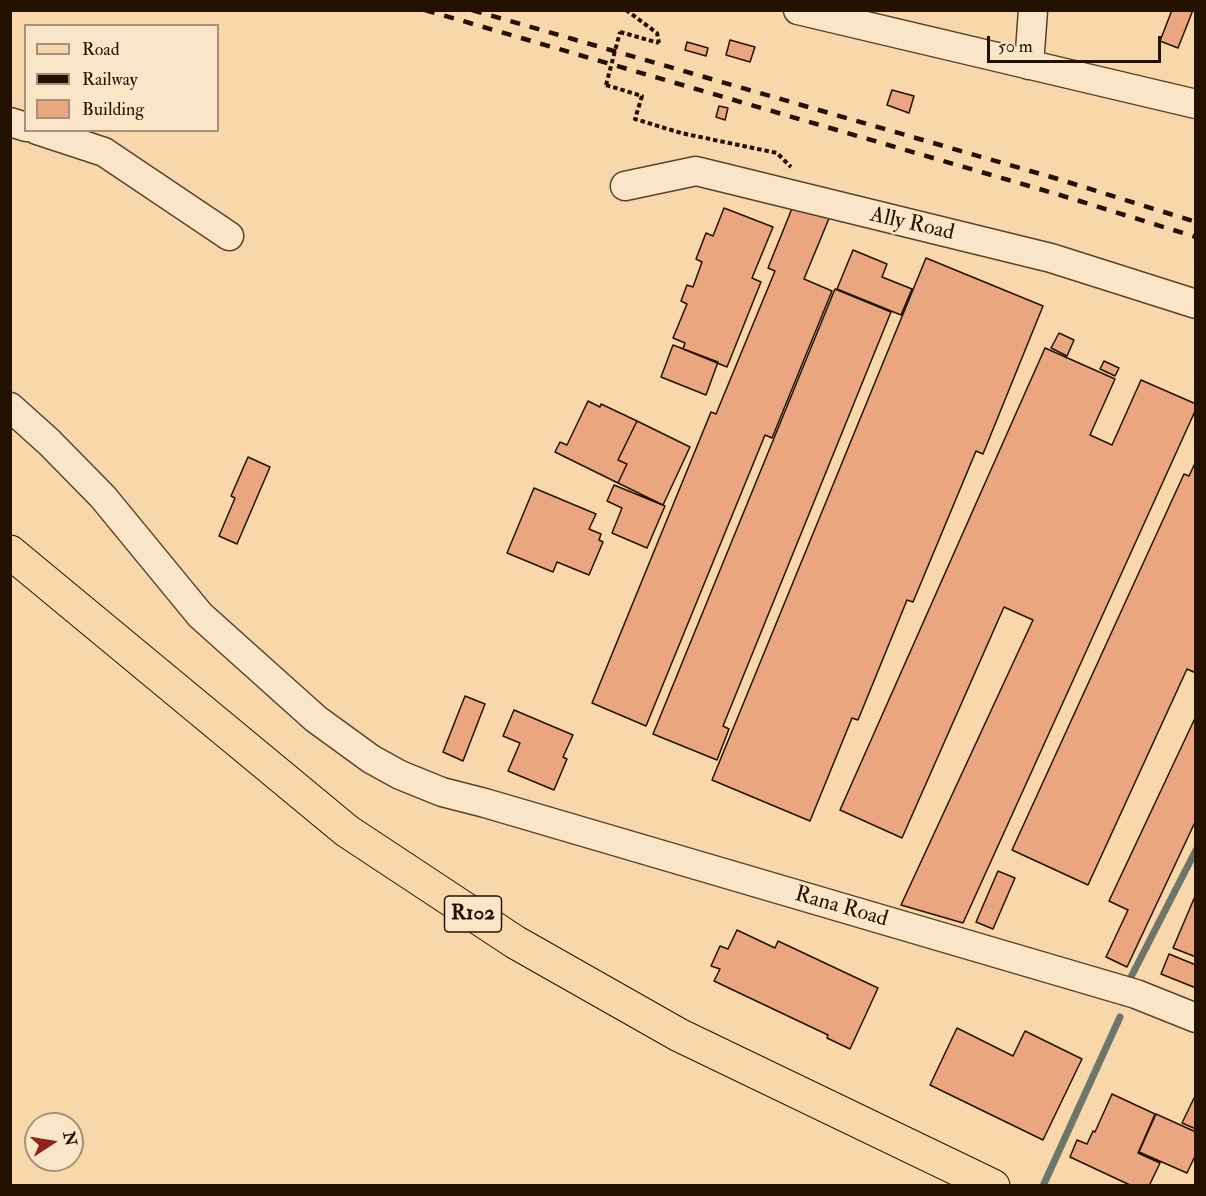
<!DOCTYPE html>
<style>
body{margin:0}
#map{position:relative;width:1206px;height:1196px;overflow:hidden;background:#f8d7aa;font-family:"IM FELL Double Pica",serif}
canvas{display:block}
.frame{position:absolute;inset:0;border:12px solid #231200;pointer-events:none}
.legend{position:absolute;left:24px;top:24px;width:195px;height:108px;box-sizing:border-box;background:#fae5c8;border:2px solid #a49178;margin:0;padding:8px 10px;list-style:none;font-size:18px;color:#231200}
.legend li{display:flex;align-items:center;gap:12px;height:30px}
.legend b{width:30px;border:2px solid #a49178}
.north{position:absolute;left:24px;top:1112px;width:60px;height:60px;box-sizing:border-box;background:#fae5c8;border:2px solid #a49178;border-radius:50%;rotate:78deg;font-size:16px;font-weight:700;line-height:24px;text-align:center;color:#231200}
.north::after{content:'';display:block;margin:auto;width:21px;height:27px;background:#8f2418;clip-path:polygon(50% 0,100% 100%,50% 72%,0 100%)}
.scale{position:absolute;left:987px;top:36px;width:174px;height:27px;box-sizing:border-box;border:3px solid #231200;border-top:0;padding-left:8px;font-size:18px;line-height:21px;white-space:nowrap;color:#231200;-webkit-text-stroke:4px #fae5c8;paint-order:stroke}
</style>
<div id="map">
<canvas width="1206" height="1196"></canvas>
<div class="frame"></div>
<ul class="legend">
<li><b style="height:8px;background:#f8d7aa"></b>Road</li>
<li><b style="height:8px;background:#231200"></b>Railway</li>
<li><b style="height:16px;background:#e9a67f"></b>Building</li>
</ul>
<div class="north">N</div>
<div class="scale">50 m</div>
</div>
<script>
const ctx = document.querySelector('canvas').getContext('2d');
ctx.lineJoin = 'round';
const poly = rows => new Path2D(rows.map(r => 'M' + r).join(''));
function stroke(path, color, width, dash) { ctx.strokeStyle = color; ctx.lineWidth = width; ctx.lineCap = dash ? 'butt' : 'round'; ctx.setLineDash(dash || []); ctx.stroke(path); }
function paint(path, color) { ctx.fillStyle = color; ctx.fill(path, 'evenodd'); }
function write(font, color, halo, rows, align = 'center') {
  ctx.font = font + ' "IM FELL Double Pica",serif'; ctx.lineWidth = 5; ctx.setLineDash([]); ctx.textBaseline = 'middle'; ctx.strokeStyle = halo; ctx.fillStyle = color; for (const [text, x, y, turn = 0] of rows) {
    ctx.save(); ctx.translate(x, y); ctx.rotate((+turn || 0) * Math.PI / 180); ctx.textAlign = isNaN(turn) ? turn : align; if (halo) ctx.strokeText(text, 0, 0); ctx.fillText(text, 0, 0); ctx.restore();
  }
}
stroke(poly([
 [1131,977,1196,850],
 [1043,1186,1120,1017]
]), '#6d7668', 7);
const building = poly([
 [1172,10,1193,10,1178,48,1160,41,1172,10],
 [730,40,755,47,750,62,726,55,730,40],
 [687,42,708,48,706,56,685,50,687,42],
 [892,90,914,96,909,113,887,105,892,90],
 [719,106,728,108,725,120,716,117,719,106],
 [795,201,830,216,804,279,832,291,772,438,765,435,646,726,592,703,711,412,716,414,775,271,768,268,795,201],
 [724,208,773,227,752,278,761,282,727,367,683,349,685,343,673,338,687,304,681,301,687,285,693,287,702,262,696,259,706,233,713,236,724,208],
 [853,250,887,264,882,277,912,289,901,315,837,289,853,250],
 [926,258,1043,306,983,454,976,451,913,602,907,600,858,720,852,718,810,821,712,780,926,258],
 [835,289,891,312,723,726,729,729,717,760,653,734,835,289],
 [1059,333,1074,340,1067,356,1051,348,1059,333],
 [673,345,718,362,706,395,661,377,673,345],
 [1045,348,1115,379,1090,435,1112,445,1141,380,1196,404,1196,409,963,923,901,905,1033,620,1004,607,902,838,840,810,1045,348],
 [1104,361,1119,368,1115,376,1100,369,1104,361],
 [588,401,600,407,601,404,637,421,618,460,627,464,618,483,555,452,560,442,567,445,588,401],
 [637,421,690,447,663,505,618,483,627,464,618,460,637,421],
 [248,457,270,467,237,544,219,536,235,498,231,496,248,457],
 [1196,461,1196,673,1187,669,1088,885,1012,850,1184,474,1189,476,1196,461],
 [614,485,665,506,647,548,612,533,622,508,607,501,614,485],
 [534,488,596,514,589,529,601,534,599,540,603,542,589,575,557,562,553,572,507,553,534,488],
 [465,696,485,704,463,761,443,752,465,696],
 [514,710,573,735,563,757,567,759,554,790,508,771,520,743,503,736,514,710],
 [1196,716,1196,820,1127,967,1106,957,1128,910,1109,901,1196,716],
 [998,871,1015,878,993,929,976,922,998,871],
 [1196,894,1196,957,1173,948,1196,894],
 [737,930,775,948,778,941,878,988,850,1049,827,1038,828,1035,714,981,720,969,711,966,720,946,728,949,737,930],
 [1169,954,1196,965,1196,988,1161,974,1169,954],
 [957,1028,1013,1056,1025,1031,1082,1059,1043,1140,930,1085,957,1028],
 [1112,1094,1155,1114,1138,1153,1160,1163,1149,1186,1132,1186,1070,1157,1077,1140,1087,1144,1093,1131,1095,1132,1112,1094],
 [1196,1094,1196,1129,1182,1123,1196,1094],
 [1156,1114,1196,1132,1196,1154,1187,1173,1139,1152,1156,1114]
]);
paint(building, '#e9a67f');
stroke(building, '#231200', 1.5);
const minor = poly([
 [798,10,1196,104],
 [1029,65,1033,10],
 [10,122,26,127],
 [37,130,104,152,229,236],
 [625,186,696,171,1051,258,1196,304],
 [10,407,49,442,103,497,200,615,316,719,371,759,400,775,442,792,485,803,1136,994,1196,1018]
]);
const major = poly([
 [10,552,347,831,515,942,679,1035,993,1186]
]);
stroke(minor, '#58432a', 31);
stroke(major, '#231200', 35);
stroke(poly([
 [626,10,657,33,659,43],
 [620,32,659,43],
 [606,85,642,96,635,119,681,133,777,153,791,167]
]), '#231200', 4, [4.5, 3]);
stroke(minor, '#fae5c8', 28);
stroke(major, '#f8d7aa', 33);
stroke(poly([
 [425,10,1060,195,1196,237],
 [472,10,1058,179,1196,222]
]), '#231200', 4.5, [10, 10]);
stroke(poly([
 [606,85,620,32]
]), '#231200', 4, [4.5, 3]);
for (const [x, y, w] of [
 [473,914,57]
]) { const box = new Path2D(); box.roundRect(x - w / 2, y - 18, w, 36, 4.5); ctx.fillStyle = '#fae5c8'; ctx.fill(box); stroke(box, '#231200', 1.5); }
write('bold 21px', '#231200', null, [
 ["R102",473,914]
]);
write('22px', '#231200', '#fae5c8', [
 ["Ally Road",912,225,13],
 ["Rana Road",841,908,16]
]);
</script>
